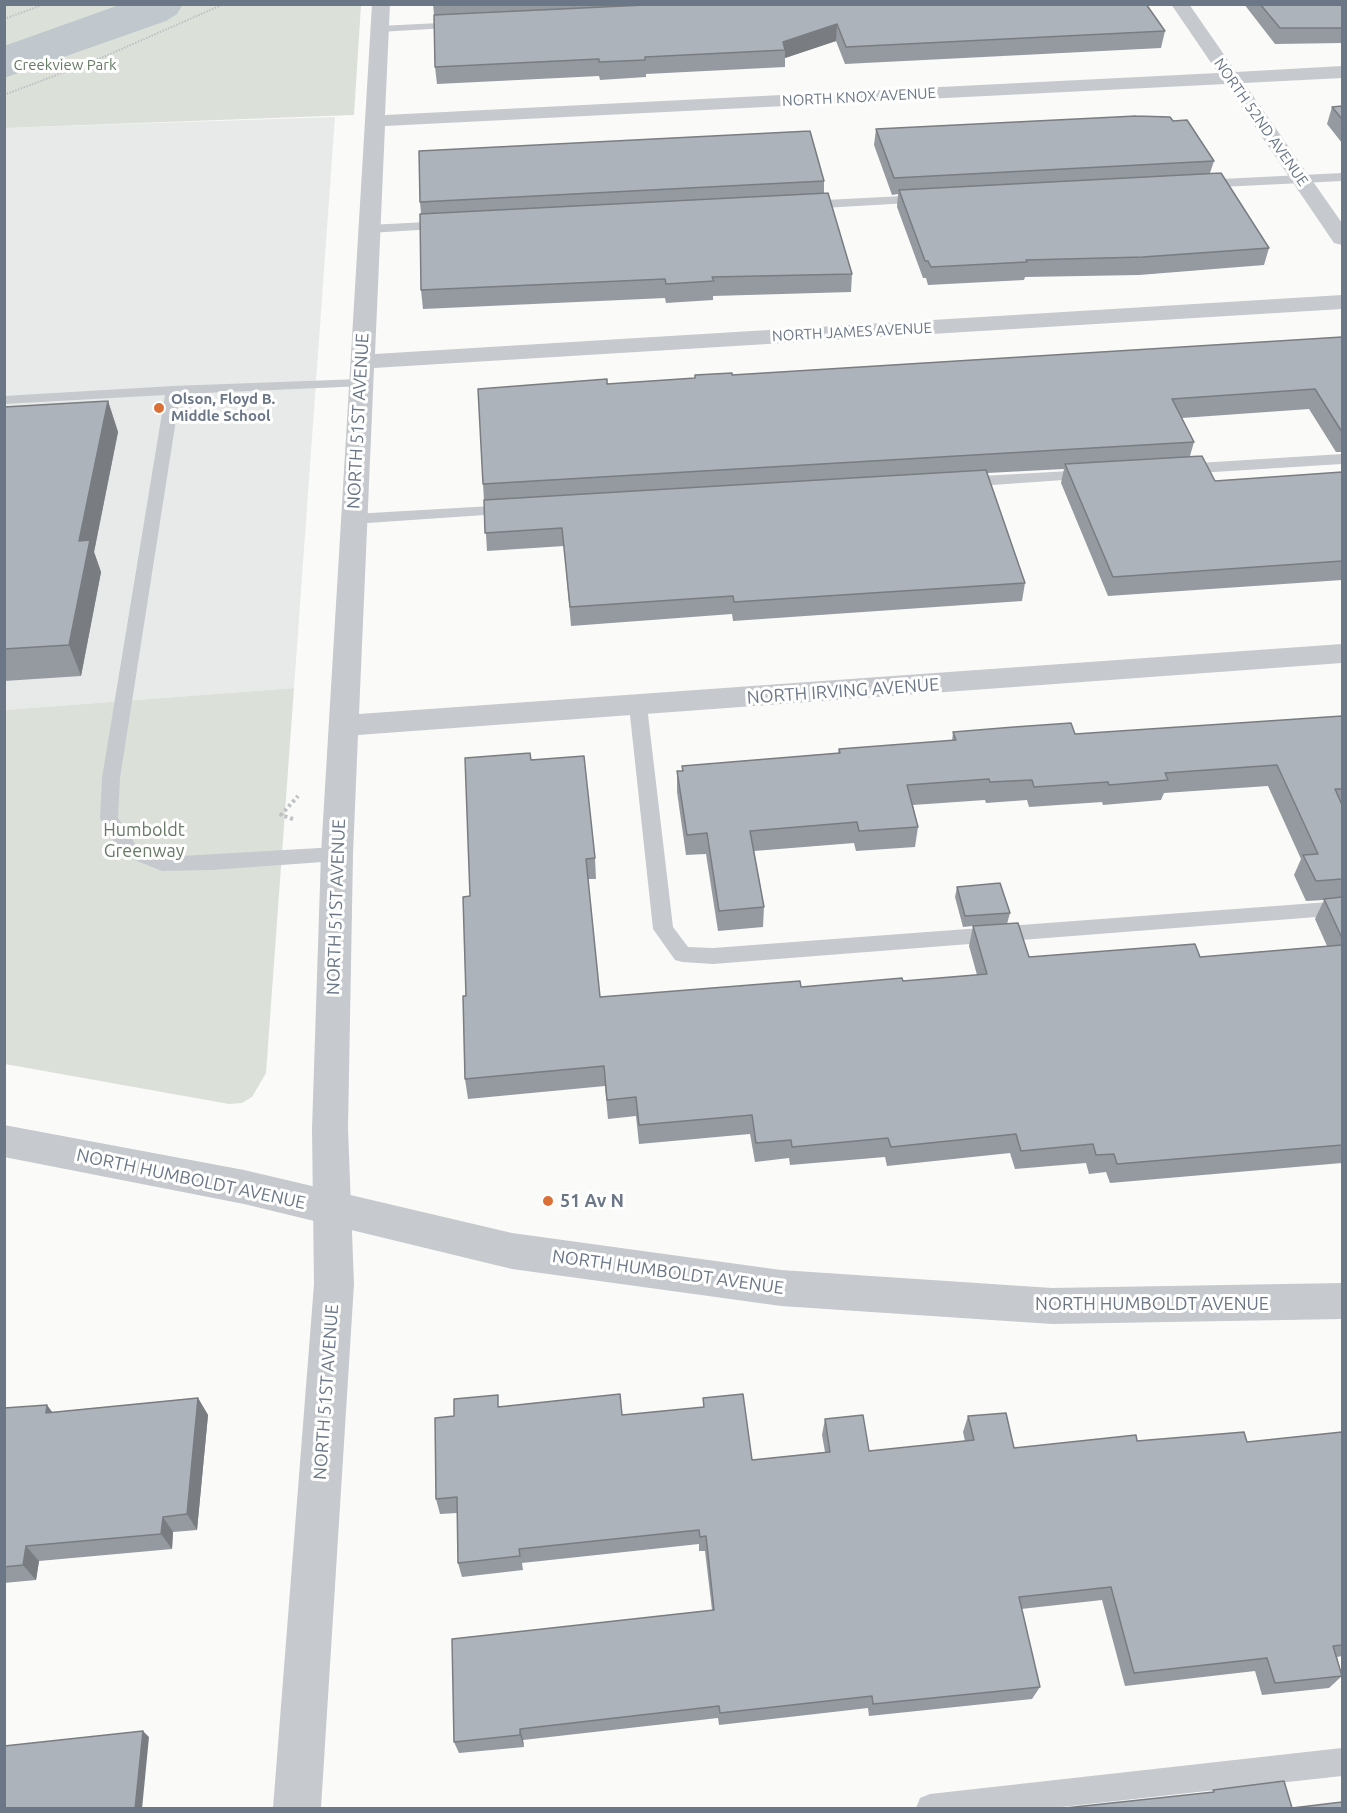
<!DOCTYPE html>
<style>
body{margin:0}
#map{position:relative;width:1347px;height:1813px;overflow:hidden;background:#fafaf8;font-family:Ubuntu,sans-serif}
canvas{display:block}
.frame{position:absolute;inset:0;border:6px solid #6b7787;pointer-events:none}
</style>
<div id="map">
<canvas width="1347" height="1813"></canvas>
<div class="frame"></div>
</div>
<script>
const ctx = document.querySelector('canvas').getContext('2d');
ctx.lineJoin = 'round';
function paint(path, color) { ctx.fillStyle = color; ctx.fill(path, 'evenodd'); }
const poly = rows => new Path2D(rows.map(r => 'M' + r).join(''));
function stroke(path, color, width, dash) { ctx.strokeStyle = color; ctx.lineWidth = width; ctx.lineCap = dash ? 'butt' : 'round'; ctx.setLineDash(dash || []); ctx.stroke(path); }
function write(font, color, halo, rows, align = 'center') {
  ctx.font = font + ' Ubuntu,sans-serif'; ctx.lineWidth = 6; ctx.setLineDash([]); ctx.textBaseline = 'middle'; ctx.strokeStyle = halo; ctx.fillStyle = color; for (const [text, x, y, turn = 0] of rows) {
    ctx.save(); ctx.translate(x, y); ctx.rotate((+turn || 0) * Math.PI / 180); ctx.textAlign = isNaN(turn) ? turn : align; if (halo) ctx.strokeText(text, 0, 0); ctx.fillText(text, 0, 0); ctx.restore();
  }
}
paint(poly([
 [335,117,294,688,5,710,4,128]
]), '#e8e9e9');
paint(poly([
 [4,5,361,5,354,115,5,128],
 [294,688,266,1073,252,1097,242,1103,229,1104,5,1064,4,710]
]), '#dbe1d9');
paint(poly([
 [122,4,183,4,177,14,166,21,4,78,4,46,122,4]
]), '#c0c8ce');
stroke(poly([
 [4,19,45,4],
 [4,95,101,58,224,4]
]), '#bec0c3', 2, [1.5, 1.5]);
stroke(poly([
 [293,819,281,815,298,796]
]), '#bec0c3', 4, [3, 3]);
paint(poly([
 [460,22,464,23,464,27,379,32,374,29,379,26,460,22],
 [1342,173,1342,181,1201,188,1195,184,1201,180,1342,173],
 [923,195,927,196,929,199,927,202,806,209,800,205,806,201,923,195],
 [447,221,453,225,451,228,369,233,363,229,369,225,447,221],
 [360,379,365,380,367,383,365,386,180,394,120,778,118,818,136,845,164,857,337,847,344,849,346,854,344,859,337,861,211,870,162,871,122,855,100,818,102,778,165,395,4,404,4,396,173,386,360,379],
 [1342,454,1342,464,1182,474,1174,469,1182,464,1342,454],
 [1087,470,1092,472,1095,475,1092,478,964,487,956,482,964,477,1087,470],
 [509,505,517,510,514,513,353,524,345,519,353,514,509,505],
 [638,700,644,702,647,706,673,927,688,947,713,948,1342,901,1342,915,713,964,682,962,675,960,653,929,629,706,632,702,638,700],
 [1342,1748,1342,1776,1053,1808,916,1808,920,1798,930,1794,1342,1748]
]), '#c6c9cd');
paint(poly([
 [372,4,390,4,385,115,1218,73,1171,4,1189,4,1236,72,1342,66,1342,78,1244,83,1342,223,1342,245,1334,243,1226,84,385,126,375,354,1342,295,1342,309,374,368,359,714,1342,644,1342,663,358,735,353,854,348,1129,354,1284,321,1808,273,1808,314,1284,312,1129,321,854,372,4]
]), '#c6c9cd');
paint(poly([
 [4,1125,244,1170,512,1233,781,1270,1052,1288,1342,1283,1342,1319,1052,1324,781,1306,512,1269,244,1204,4,1157,4,1125]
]), '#c6c9cd');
paint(poly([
 [433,4,1146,4,1165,31,1161,48,845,64,836,41,785,58,785,67,646,74,646,77,600,80,599,76,437,84,435,67,434,15],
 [1244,4,1342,4,1342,43,1275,44],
 [1342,106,1342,143,1327,124,1332,107],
 [1173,121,1214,161,1210,173,1269,248,1264,265,1139,275,1025,277,1024,280,928,285,926,278,923,278,897,207,898,194,892,195,874,145,876,129],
 [824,181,824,193,852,274,851,292,713,296,713,300,666,303,665,298,423,309,421,290,421,214,420,202],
 [1342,337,1342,452,1336,452,1309,409,1182,418,1194,442,1190,456,1215,481,1342,472,1342,580,1108,596,1061,483,1064,469,987,473,1025,583,1022,601,733,621,732,614,571,626,564,546,487,551,483,484,607,384],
 [108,401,118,432,94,552,101,572,81,676,4,681,4,407],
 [1342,716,1342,1163,1110,1183,1106,1172,1089,1174,1086,1163,1015,1169,1010,1153,887,1166,885,1157,790,1165,789,1158,755,1162,750,1134,639,1144,636,1116,608,1119,605,1086,468,1099,465,1079,466,996,470,896,531,760,595,858,596,879,588,879,600,997,801,987,903,981,977,975,969,946,973,926,963,927,955,897,957,887,1010,913,1007,924,1029,957,1200,957,1327,946,1315,919,1324,900,1306,901,1294,875,1301,859,1268,786,1164,793,1161,800,1103,805,1102,802,1029,807,1027,800,986,803,985,800,913,805,918,827,915,847,856,851,854,843,754,851,764,907,763,927,718,931,706,854,686,855,677,792,677,771,682,771,682,766,838,753,839,749,952,741,953,732,1075,734],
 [198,1398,208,1415,197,1530,173,1532,172,1549,39,1561,36,1580,4,1583,4,1408,53,1412],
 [703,1398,752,1460,825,1452,822,1435,825,1419,869,1451,965,1441,963,1432,968,1416,1014,1448,1137,1441,1247,1442,1342,1432,1342,1656,1337,1657,1342,1676,1329,1688,1262,1695,1255,1671,1125,1686,1102,1600,1021,1609,1040,1687,1032,1699,869,1716,868,1708,719,1725,718,1718,523,1740,524,1747,459,1753,454,1742,712,1610,705,1551,699,1551,699,1544,522,1563,523,1570,462,1577,458,1563,457,1513,440,1514,436,1499,454,1416,500,1406,622,1415,703,1407]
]), '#959aa0');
paint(poly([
 [837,24,836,41,785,58,785,50,783,42],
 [108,401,118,432,94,552,101,572,81,676,69,645,79,541],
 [198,1398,208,1415,197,1530,187,1514],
 [47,1405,59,1421,46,1413],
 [163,1517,173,1532,172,1549,161,1534],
 [26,1546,39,1561,36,1580,23,1565],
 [520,1729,523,1740,524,1747,520,1735],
 [143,1731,149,1737,142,1809,135,1809]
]), '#797d82');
const building = poly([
 [666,4,1146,4,1165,31,846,47,837,24,783,42,785,50,645,57,645,60,599,62,599,59,435,67,434,15,666,4],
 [1260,4,1342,4,1342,28,1280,28,1260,4],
 [1342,106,1342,119,1332,107,1342,106],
 [1136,116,1170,117,1173,121,1187,120,1214,161,894,178,876,129,1136,116],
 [810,131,824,181,420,202,419,151,810,131],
 [1221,173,1269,248,1143,257,1026,260,1027,262,931,267,928,261,925,261,899,190,1221,173],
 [828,193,852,274,712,277,714,281,666,284,665,279,421,290,420,214,828,193],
 [1342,337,1342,432,1315,389,1172,399,1194,442,483,484,478,389,607,379,607,384,695,378,695,375,732,373,732,375,1342,337],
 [108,401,79,541,90,540,69,645,4,649,4,407,108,401],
 [1202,456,1215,481,1342,472,1342,561,1113,577,1065,464,1202,456],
 [986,470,1025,583,734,602,733,596,570,607,562,528,485,533,484,500,986,470],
 [1342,716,1342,789,1335,789,1342,805,1342,879,1316,881,1303,855,1318,854,1277,765,1165,773,1168,780,1109,785,1108,782,1034,787,1032,780,990,782,989,779,907,785,918,827,859,831,857,822,750,831,764,907,719,911,707,833,687,835,677,771,683,771,682,766,840,753,839,749,956,740,953,732,1014,727,1071,723,1075,734,1342,716],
 [530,753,531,760,584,756,595,858,586,859,600,997,800,981,801,987,902,978,903,981,987,974,973,926,1018,923,1029,957,1195,944,1200,957,1342,945,1342,1145,1117,1164,1114,1154,1096,1155,1093,1144,1021,1151,1016,1134,891,1147,888,1138,792,1147,791,1140,756,1143,752,1115,639,1125,636,1097,607,1100,604,1066,465,1079,463,996,466,996,463,897,470,896,465,758,530,753],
 [1000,883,1010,913,965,916,957,887,1000,883],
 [1342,897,1342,938,1324,899,1342,897],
 [620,1394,622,1415,704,1407,703,1398,743,1394,752,1460,830,1452,825,1419,863,1415,869,1451,974,1440,968,1416,1006,1413,1014,1448,1136,1435,1137,1441,1244,1432,1247,1442,1342,1432,1342,1645,1333,1646,1342,1676,1275,1683,1267,1658,1134,1673,1111,1587,1019,1597,1040,1687,873,1704,872,1696,720,1713,719,1706,520,1729,520,1735,454,1742,452,1639,714,1610,706,1536,700,1537,699,1530,519,1549,520,1556,458,1563,457,1497,436,1499,435,1418,454,1416,454,1399,498,1395,498,1407,620,1394],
 [198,1398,187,1514,163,1517,161,1534,26,1546,23,1565,4,1567,4,1408,47,1405,46,1413,198,1398],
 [143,1731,135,1809,4,1809,4,1746,143,1731],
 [1284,1781,1292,1808,1342,1802,1342,1809,1065,1808,1214,1792,1213,1790,1284,1781]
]);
paint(building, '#adb3ba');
stroke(building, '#797d82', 1.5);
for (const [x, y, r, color] of [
 [159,408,6,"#db7037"],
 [548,1201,6,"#db7037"]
]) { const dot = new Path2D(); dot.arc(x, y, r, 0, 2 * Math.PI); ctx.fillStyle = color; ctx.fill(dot); stroke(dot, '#fff', 2); }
write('15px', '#667a65', '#fff', [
 ["Creekview Park",65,65]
]);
write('15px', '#6b7787', '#fff', [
 ["NORTH KNOX AVENUE",859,97,-3],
 ["NORTH 52ND AVENUE",1261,122,55],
 ["NORTH JAMES AVENUE",852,332,-3]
]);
write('bold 15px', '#6b7787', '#fff', [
 ["Olson, Floyd B.",171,399],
 ["Middle School",171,416]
], 'left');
write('18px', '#6b7787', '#fff', [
 ["NORTH 51ST AVENUE",358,421,-87],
 ["NORTH IRVING AVENUE",843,691,-4],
 ["NORTH 51ST AVENUE",336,907,-88],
 ["NORTH HUMBOLDT AVENUE",191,1179,12],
 ["NORTH HUMBOLDT AVENUE",668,1272,8],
 ["NORTH HUMBOLDT AVENUE",1152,1304],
 ["NORTH 51ST AVENUE",326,1392,-86]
]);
write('18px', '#667a65', '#fff', [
 ["Humboldt",144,830],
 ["Greenway",144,851]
]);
write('bold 18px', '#6b7787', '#fff', [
 ["51 Av N",560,1201]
], 'left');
</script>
